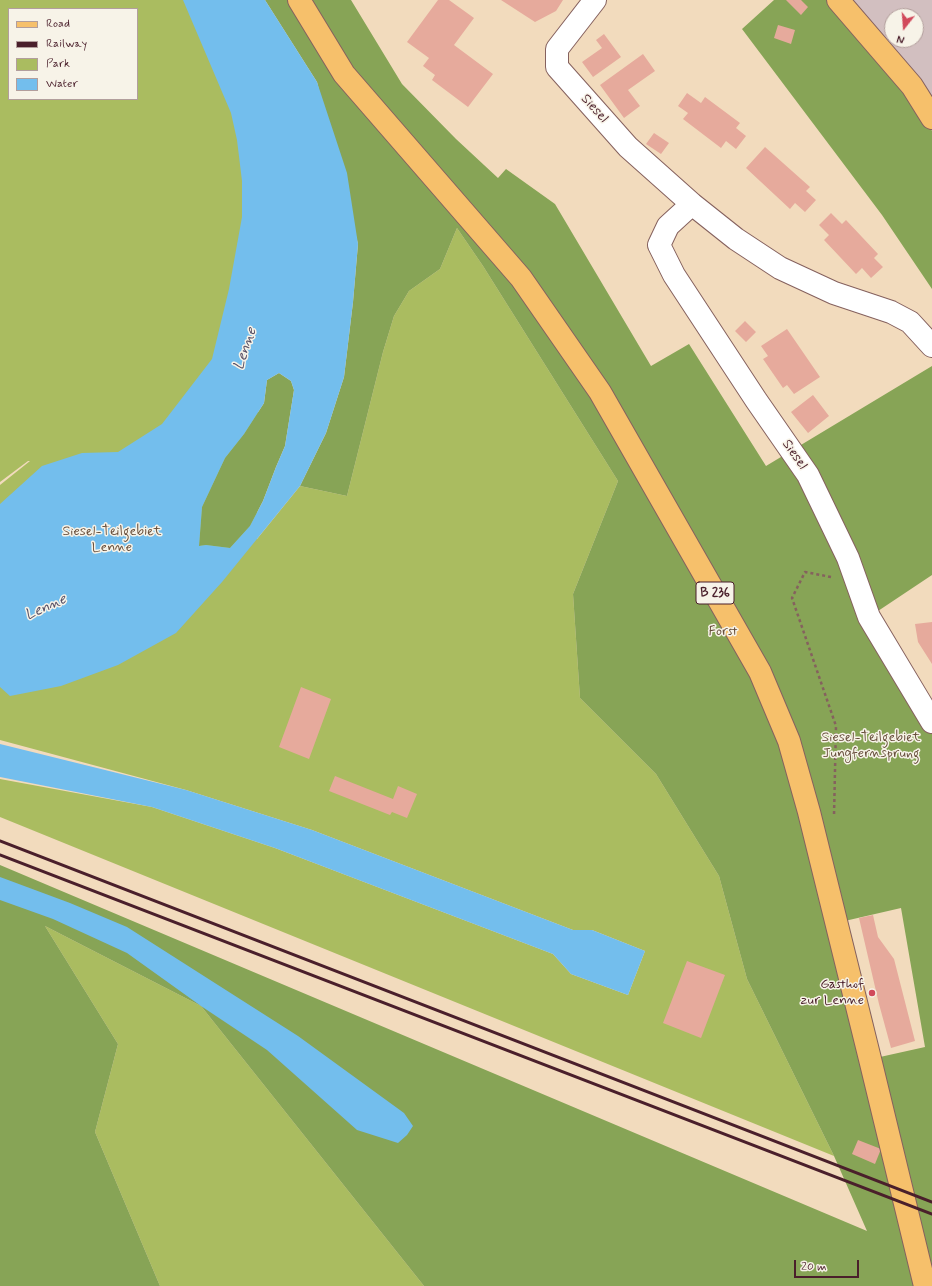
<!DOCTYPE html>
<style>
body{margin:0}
#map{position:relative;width:932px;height:1286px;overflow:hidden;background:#f2dbbd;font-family:Mynerve,sans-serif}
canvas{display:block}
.legend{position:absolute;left:8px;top:8px;width:130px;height:92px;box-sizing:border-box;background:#f7f3e8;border:1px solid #b29e9c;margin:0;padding:5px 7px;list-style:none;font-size:12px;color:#4a1f2b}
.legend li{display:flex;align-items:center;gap:8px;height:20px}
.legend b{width:20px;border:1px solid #b29e9c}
.north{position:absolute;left:884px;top:8px;width:40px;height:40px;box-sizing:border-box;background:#f7f3e8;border:1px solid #b29e9c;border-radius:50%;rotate:197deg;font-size:11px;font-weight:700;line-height:16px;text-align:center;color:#4a1f2b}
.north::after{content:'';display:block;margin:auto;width:14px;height:18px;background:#d1495b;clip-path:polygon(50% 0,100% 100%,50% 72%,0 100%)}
.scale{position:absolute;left:794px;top:1260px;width:65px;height:18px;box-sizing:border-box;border:2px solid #4a1f2b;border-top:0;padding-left:5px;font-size:12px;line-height:14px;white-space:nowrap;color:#4a1f2b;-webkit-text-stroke:3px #f7f3e8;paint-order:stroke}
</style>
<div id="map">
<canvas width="932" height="1286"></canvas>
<ul class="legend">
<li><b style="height:5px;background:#f6c06b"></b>Road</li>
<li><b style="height:5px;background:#4a1f2b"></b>Railway</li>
<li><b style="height:11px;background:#aabc60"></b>Park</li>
<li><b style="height:11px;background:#73beed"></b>Water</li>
</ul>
<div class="north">N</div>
<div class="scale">20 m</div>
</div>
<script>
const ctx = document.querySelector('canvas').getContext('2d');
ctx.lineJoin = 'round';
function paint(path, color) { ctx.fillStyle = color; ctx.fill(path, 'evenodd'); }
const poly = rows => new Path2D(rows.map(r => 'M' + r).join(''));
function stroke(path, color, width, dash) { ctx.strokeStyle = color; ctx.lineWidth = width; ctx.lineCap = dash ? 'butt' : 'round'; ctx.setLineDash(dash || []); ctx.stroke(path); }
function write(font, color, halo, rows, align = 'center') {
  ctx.font = font + ' Mynerve,sans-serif'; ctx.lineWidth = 3; ctx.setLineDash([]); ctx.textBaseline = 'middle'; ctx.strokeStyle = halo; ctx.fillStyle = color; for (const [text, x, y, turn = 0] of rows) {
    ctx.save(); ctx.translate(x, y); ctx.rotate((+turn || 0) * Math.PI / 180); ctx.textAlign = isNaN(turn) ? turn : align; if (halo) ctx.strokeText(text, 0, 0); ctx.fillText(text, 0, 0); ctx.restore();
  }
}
paint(poly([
 [838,0,932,0,932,118],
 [892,16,916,16,916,40,892,40]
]), '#d2bfc0');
paint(poly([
 [0,0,262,0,257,539,300,486,347,496,383,352,394,316,409,291,440,269,457,228,483,266,618,481,573,594,580,698,656,774,719,876,747,979,834,1156,0,817,0,779,152,807,275,848,553,954,571,974,628,995,645,951,592,930,573,930,312,830,186,790,0,740,0,485,30,461,28,461,0,482],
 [9,9,137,9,137,99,9,99],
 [45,926,201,1006,424,1286,160,1286,95,1132,118,1044]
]), '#aabc60');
paint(poly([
 [265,0,351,0,402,84,456,139,498,178,506,169,555,204,651,366,689,344,766,466,932,366,932,575,869,617,932,722,932,1286,424,1286,201,1006,45,926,118,1044,95,1132,160,1286,0,1286,0,865,867,1231,834,1156,747,979,719,876,656,774,580,698,573,594,618,481,483,266,457,228,440,269,409,291,394,316,383,352,347,496,300,486,326,433,344,377,353,302,358,244,317,82],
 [901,908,925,1047,871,1059,836,923],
 [774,0,838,0,912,86,932,131,932,289,882,215,742,29],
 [279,373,291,381,294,390,285,446,276,467,263,501,250,526,230,548,206,545,199,546,202,507,225,458,244,434,264,403,267,380]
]), '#87a456');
paint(poly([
 [183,0,265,0,317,82,347,173,358,244,353,302,344,377,326,433,300,486,222,582,176,633,118,665,61,686,10,696,0,687,0,504,42,466,82,453,118,452,162,424,212,359,229,289,242,217,242,181,237,140,231,113],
 [279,373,291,381,294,390,285,446,276,467,263,501,250,526,230,548,206,545,199,546,202,507,225,458,244,434,264,403,267,380],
 [0,744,186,790,312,830,573,930,592,930,645,951,628,995,571,974,553,954,275,848,152,807,0,777],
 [0,877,70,903,127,927,298,1036,404,1113,413,1126,407,1135,398,1143,357,1130,267,1050,201,1006,127,953,53,919,0,900]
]), '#73beed');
paint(poly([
 [438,0,449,0,474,18,454,45,493,74,468,107,432,80,435,75,423,66,429,58,407,42],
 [501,0,563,0,556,11,535,22],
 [786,0,801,0,808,7,801,15],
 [778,25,795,30,791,44,774,38],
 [604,34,621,57,593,77,582,62,602,48,596,40],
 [643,54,655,71,628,90,640,106,624,118,600,85],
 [687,93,701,103,705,97,740,123,736,128,746,136,736,149,726,141,721,148,683,119,688,113,678,106],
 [654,133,669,143,661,154,646,144],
 [765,147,810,187,806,191,816,200,805,212,795,203,790,209,746,168],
 [831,213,842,224,846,220,878,254,874,258,883,267,871,278,862,268,856,274,824,240,829,235,819,225],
 [745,321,756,332,746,342,735,331],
 [787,329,820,377,794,394,787,385,783,388,763,359,768,356,761,346],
 [813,395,829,416,808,433,791,412],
 [932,622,932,664,918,642,915,624],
 [301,687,331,699,309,759,279,747],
 [335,776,393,799,398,786,417,794,407,818,392,812,390,815,329,791],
 [873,915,878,937,894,959,915,1041,891,1048,879,1004,859,918],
 [687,961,725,975,701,1038,663,1023],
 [858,1140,881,1149,875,1164,852,1154]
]), '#e6aa9c');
const street = poly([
 [595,0,557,49,557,67,628,147,692,204,736,239,780,268,834,293,891,312,910,322,932,346],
 [692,204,668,226,659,245,674,275,756,400,808,475,848,558,869,617,932,722]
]);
const primary = poly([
 [299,0,344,74,521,278,600,392,760,672,789,741,809,812,870,1059,925,1286],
 [838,0,912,86,932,118]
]);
stroke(street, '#85615e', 24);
stroke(primary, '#85615e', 24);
stroke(poly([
 [831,577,805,572,792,598,836,726,834,816]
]), '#85615e', 2.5, [3, 3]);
stroke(street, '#fff', 22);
stroke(primary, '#f6c06b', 22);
stroke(poly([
 [0,841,932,1202],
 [0,855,932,1214]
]), '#4a1f2b', 3);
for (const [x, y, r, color] of [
 [872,993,4,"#d1495b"]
]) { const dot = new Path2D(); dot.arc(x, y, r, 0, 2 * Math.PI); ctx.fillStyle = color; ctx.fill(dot); stroke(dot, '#f7f3e8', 1.5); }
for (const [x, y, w] of [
 [715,593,38]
]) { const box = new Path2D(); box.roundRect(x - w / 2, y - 11, w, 22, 3); ctx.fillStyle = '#f7f3e8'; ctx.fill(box); stroke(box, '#4a1f2b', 1); }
write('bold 13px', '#4a1f2b', null, [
 ["B 236",715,593]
]);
write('14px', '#4a1f2b', '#f7f3e8', [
 ["Siesel",594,109,48],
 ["Siesel",794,455,55]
]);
write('14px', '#674e3b', '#f7f3e8', [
 ["Siesel-Teilgebiet",112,532],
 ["Lenne",112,548],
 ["Forst",723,632],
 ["Siesel-Teilgebiet",871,738],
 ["Jungfernsprung",871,754]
]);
write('14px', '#4a1f2b', '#f7f3e8', [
 ["Gasthof",864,985],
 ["zur Lenne",864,1001]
], 'right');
write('italic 15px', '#564f65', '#f7f3e8', [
 ["Lenne",246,349,-71],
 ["Lenne",46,608,-24]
]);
</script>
